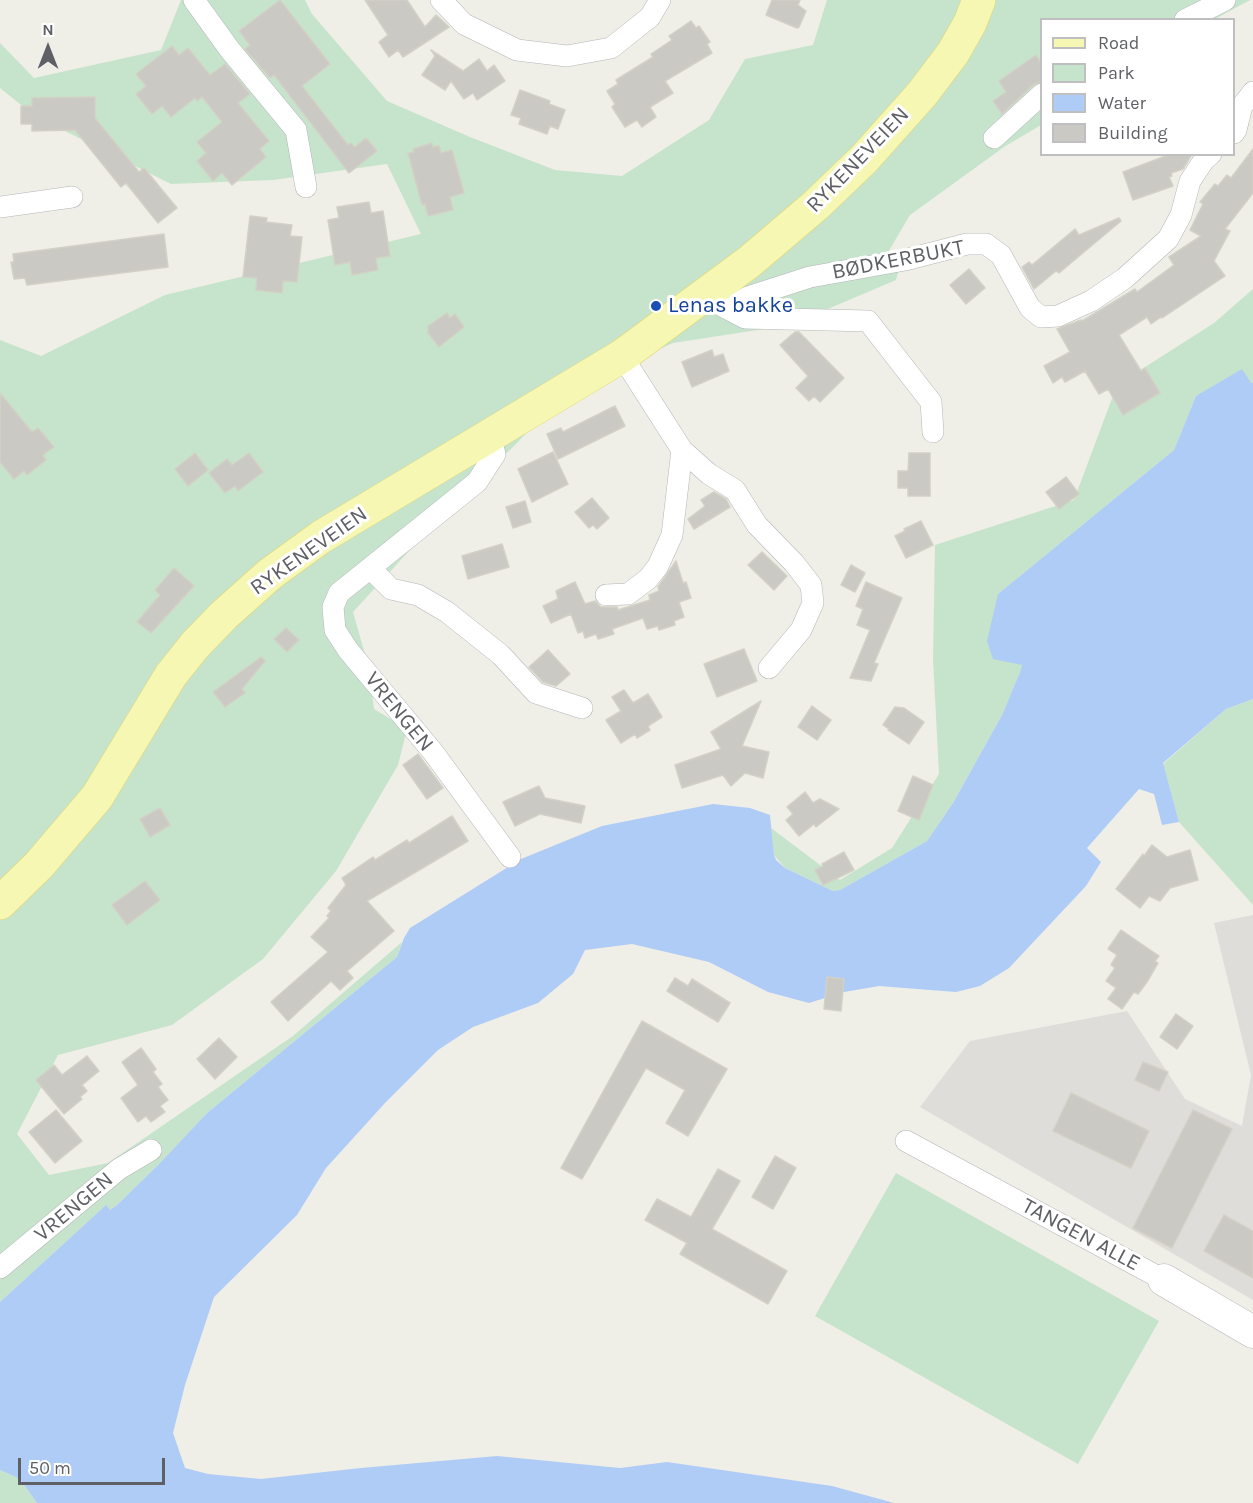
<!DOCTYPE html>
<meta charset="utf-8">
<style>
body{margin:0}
#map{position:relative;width:1253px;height:1503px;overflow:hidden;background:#efeee7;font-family:Karla,sans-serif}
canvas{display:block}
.legend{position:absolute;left:1040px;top:18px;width:195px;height:138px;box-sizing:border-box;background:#fff;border:2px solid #bfbfc1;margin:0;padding:8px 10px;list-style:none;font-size:18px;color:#5e6065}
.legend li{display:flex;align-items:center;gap:12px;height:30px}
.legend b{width:30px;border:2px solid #bfbfc1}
.north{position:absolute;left:18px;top:18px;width:60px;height:60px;-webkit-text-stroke:4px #fff;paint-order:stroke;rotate:0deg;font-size:16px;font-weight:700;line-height:24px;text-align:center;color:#5e6065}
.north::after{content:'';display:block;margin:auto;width:21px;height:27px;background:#5e6065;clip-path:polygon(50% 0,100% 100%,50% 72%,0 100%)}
.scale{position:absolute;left:18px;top:1458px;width:147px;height:27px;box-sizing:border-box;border:3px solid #5e6065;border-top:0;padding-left:8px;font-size:18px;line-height:21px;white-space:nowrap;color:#5e6065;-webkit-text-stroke:4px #fff;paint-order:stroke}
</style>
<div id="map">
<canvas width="1253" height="1503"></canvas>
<ul class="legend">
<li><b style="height:8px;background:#f7f7b4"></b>Road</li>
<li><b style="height:16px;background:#c6e4cb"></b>Park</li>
<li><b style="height:16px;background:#afccf6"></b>Water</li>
<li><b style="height:16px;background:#cac9c3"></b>Building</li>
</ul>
<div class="north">N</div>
<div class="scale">50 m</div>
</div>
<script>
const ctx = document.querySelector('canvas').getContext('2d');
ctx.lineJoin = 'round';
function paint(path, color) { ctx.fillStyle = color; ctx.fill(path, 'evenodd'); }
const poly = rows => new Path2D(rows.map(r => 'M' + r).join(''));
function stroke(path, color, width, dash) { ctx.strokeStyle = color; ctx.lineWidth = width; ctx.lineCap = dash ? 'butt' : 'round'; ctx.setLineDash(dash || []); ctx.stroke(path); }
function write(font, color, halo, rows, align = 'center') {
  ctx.font = font + ' Karla,sans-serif'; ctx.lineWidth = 6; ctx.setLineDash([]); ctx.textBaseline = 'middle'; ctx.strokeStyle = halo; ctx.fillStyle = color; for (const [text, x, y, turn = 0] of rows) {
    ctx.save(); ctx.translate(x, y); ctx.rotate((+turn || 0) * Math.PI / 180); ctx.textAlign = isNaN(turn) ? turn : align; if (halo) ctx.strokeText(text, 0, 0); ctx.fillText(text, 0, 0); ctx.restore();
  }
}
paint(poly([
 [1253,915,1253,1300,920,1107,970,1041,1127,1011,1185,1099,1242,1126,1251,1075,1214,923]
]), '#deddd9');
paint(poly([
 [181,0,305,0,312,14,387,101,470,137,555,170,622,176,709,120,745,59,813,45,827,0,1250,0,1215,19,1042,20,1041,125,1004,147,910,215,884,259,900,265,896,280,790,325,673,343,567,390,517,443,432,526,353,612,368,665,374,709,407,729,398,765,336,871,263,959,172,1025,58,1055,17,1134,49,1175,108,1163,293,1036,402,942,397,957,207,1113,159,1164,117,1205,110,1210,105,1206,0,1302,0,340,41,356,165,295,421,234,387,164,273,180,171,184,35,116,0,88,0,43,34,78,161,50],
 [1253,289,1253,383,1196,396,1174,450,998,594,1022,665,1020,672,1002,715,953,803,927,841,840,890,833,891,785,868,774,855,771,828,840,880,892,848,939,774,933,659,935,545,1074,500,1117,385,1214,323],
 [1253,699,1253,905,1179,822,1163,764,1226,709],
 [896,1173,1159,1321,1078,1464,815,1316],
 [0,1470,20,1479,37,1503,0,1503]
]), '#c6e4cb');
paint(poly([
 [1242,369,1251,383,1253,383,1253,699,1226,709,1163,763,1179,822,1162,825,1154,794,1139,789,1087,848,1101,862,1086,886,1009,968,980,986,956,992,879,986,844,992,809,1003,768,992,709,962,632,944,585,950,573,974,538,1003,473,1027,438,1050,385,1103,326,1168,297,1215,214,1297,185,1385,173,1433,185,1468,208,1474,261,1479,361,1468,497,1456,620,1468,667,1462,832,1486,894,1503,37,1503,20,1479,0,1470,0,1302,106,1205,110,1210,117,1205,159,1164,207,1113,397,957,404,938,410,928,521,859,602,826,713,804,750,808,770,815,774,855,776,860,785,868,833,891,840,890,927,841,953,803,1002,715,1020,672,1022,665,993,659,987,641,998,594,1174,450,1196,396]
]), '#afccf6');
const building = poly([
 [280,0,330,64,302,86,348,145,351,143,355,147,366,138,377,151,349,173,274,75,270,78,245,49,250,45,239,31,280,0],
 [365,0,407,0,425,27,436,15,449,27,403,57,398,50,389,57,379,42,388,35,365,0],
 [772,0,800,0,798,5,806,11,799,27,797,28,766,15,772,0],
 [691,21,696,28,699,26,710,42,707,44,712,53,665,81,673,93,650,107,656,117,642,127,637,120,625,127,612,107,615,104,607,91,618,84,616,80,653,57,651,54,672,40,669,36,691,21],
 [172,46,179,55,188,48,210,75,225,64,250,94,238,103,269,141,260,149,266,157,232,185,222,173,213,181,197,161,206,153,197,142,222,122,202,97,197,101,195,98,171,117,162,106,152,114,136,94,146,86,136,74,172,46],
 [431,50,463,71,479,59,487,71,494,65,505,81,477,100,473,93,464,99,451,81,445,90,422,75,435,56,431,50],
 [1036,55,1041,63,1041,82,1033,85,1002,114,993,101,1006,92,999,81,1036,55],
 [520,90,550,101,549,104,565,110,558,129,550,126,547,134,519,124,521,118,511,115,520,90],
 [95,97,95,118,139,172,144,168,177,208,158,223,126,183,121,187,75,130,32,131,32,124,21,124,21,106,32,106,32,98,95,97],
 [432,143,433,147,439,146,441,153,452,150,464,193,450,197,453,210,428,216,425,204,422,205,408,153,414,152,413,149,432,143],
 [1253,149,1253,193,1225,229,1230,231,1214,261,1225,276,1162,318,1161,317,1151,324,1147,317,1119,335,1141,371,1145,368,1160,393,1123,415,1108,389,1099,394,1085,371,1065,382,1062,377,1053,383,1044,366,1070,352,1057,329,1081,320,1082,321,1135,289,1137,292,1174,265,1169,257,1201,236,1190,230,1203,204,1200,202,1215,184,1218,186,1227,175,1231,178,1253,149],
 [1171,154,1192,154,1183,169,1171,173,1172,176,1169,177,1173,186,1133,200,1123,172,1171,154],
 [369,202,371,213,383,211,390,256,376,258,378,270,352,275,350,262,335,265,328,220,339,218,337,207,369,202],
 [250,216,267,218,266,222,292,225,290,236,302,237,297,282,283,281,282,293,256,290,257,278,243,277,250,216],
 [1119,218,1121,221,1059,273,1056,271,1034,289,1022,267,1029,262,1032,265,1075,229,1079,235,1119,218],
 [164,234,168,267,27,285,25,278,14,279,11,262,14,262,13,254,164,234],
 [969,269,985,288,966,304,950,285,969,269],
 [447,313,450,318,455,314,464,327,439,347,428,333,428,326,447,313],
 [795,332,799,332,844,378,820,402,814,396,809,401,796,388,808,376,780,345,795,332],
 [712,350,714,357,723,354,729,371,692,387,682,362,712,350],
 [0,393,32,432,38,428,54,447,43,455,46,460,27,475,24,471,14,479,0,462,0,393],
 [615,406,625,426,558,459,547,434,561,428,563,432,615,406],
 [553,452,568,484,532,502,518,469,553,452],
 [195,453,208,470,188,486,175,469,195,453],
 [249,453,263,472,238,491,235,486,225,493,209,473,227,459,232,465,249,453],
 [909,453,930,453,930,496,908,496,908,488,898,488,898,471,908,471,909,453],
 [1066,477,1079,494,1059,509,1046,492,1066,477],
 [714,492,726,499,730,507,694,529,688,519,705,506,701,500,714,492],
 [592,498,609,518,597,529,593,525,589,528,575,512,592,498],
 [525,501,531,522,513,528,506,507,525,501],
 [921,521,933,545,906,558,895,536,905,531,904,529,921,521],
 [502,544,509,567,468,579,462,556,502,544],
 [762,552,787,576,774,590,748,565,762,552],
 [676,561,683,583,686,582,691,598,679,602,684,617,674,621,675,625,659,630,658,626,647,629,643,618,612,629,614,634,598,639,596,634,585,638,583,631,578,633,571,614,551,623,543,606,558,599,556,591,575,582,585,604,595,601,601,607,617,607,618,610,650,600,649,595,659,591,658,587,676,561],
 [851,565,865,573,855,592,841,585,851,565],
 [174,568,194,586,151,633,137,622,160,595,155,590,174,568],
 [866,582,902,598,874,663,878,664,871,681,850,678,870,630,857,625,863,609,856,606,866,582],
 [286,628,299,640,287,652,274,639,286,628],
 [744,649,757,681,717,697,704,664,744,649],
 [548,650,570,674,556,686,543,682,529,667,548,650],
 [261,657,265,661,242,689,245,693,225,707,213,692,261,657],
 [624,690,633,703,648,694,662,717,648,726,650,730,637,738,635,734,621,743,606,720,621,711,612,697,624,690],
 [761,701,742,746,769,752,763,778,745,773,731,786,723,775,682,788,675,765,721,749,711,732,761,701],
 [812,706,831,720,817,740,798,727,812,706],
 [895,707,904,708,924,722,909,744,888,730,889,729,883,725,895,707],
 [418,754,443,788,427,799,403,765,418,754],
 [913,776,933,785,919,820,898,811,913,776],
 [539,786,545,798,585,806,581,823,540,814,515,826,503,802,539,786],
 [805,792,813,803,820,799,839,809,816,827,814,824,799,836,786,820,793,814,787,807,805,792],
 [160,808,170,825,150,837,140,819,160,808],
 [452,816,468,841,367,901,394,931,347,971,353,978,340,990,331,981,288,1021,271,1002,328,952,311,937,329,918,327,916,331,911,328,908,346,885,342,878,373,857,375,860,407,840,409,843,452,816],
 [1152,845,1167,857,1190,850,1198,880,1170,888,1160,901,1149,896,1140,908,1116,889,1143,854,1144,856,1152,845],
 [844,852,854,870,823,885,815,870,823,866,822,864,844,852],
 [145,881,160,900,127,925,112,905,145,881],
 [1121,930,1159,956,1155,961,1158,963,1147,982,1138,994,1134,992,1122,1009,1108,999,1116,988,1106,981,1115,968,1111,965,1117,955,1108,949,1121,930],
 [827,977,844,979,841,1011,824,1009,827,977],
 [675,978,688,986,692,979,730,1003,718,1022,667,991,675,978],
 [1176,1014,1193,1026,1177,1049,1160,1037,1176,1014],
 [642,1021,727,1069,688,1136,666,1123,685,1090,646,1068,582,1179,561,1168,642,1021],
 [219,1038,237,1057,215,1079,197,1059,219,1038],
 [141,1048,156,1069,153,1072,162,1084,158,1087,168,1100,160,1106,165,1112,151,1122,146,1116,138,1122,121,1098,138,1085,122,1062,141,1048],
 [87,1056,99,1071,82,1085,87,1091,80,1097,82,1099,64,1114,36,1080,54,1065,62,1075,87,1056],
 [1143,1062,1168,1072,1159,1091,1135,1080,1143,1062],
 [1071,1093,1149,1131,1131,1168,1053,1131,1071,1093],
 [56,1110,82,1141,55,1163,29,1132,56,1110],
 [1193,1110,1232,1129,1172,1248,1133,1228,1193,1110],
 [775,1156,796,1168,773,1209,752,1197,775,1156],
 [718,1169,740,1181,712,1229,787,1271,768,1304,680,1254,687,1243,645,1220,657,1199,691,1217,718,1169],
 [1224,1215,1253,1231,1253,1278,1204,1251,1224,1215]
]);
paint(building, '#cac9c3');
stroke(building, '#d3d1c6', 1.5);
const minor = poly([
 [194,0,230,50,296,130,306,187],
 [441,0,464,24,517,50,567,56,611,48,650,17,660,0],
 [1185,20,1225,0],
 [1234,133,1236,130,1242,106,1253,92],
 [994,138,1042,94],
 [0,207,72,197],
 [718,304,745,318,868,321,931,402,933,432],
 [727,308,748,297,810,277,905,260,967,244,986,244,1001,255,1030,308,1041,317,1058,316,1091,301,1125,278,1168,239,1181,215,1190,181,1204,160,1211,154],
 [490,436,495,454,477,482,339,593,333,607,335,630,348,650,433,752,510,857],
 [682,450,709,474,735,490,757,525,794,563,811,585,813,603,801,630,769,668],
 [370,568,391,589,418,595,447,612,501,655,536,693,582,708],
 [606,595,628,594,648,579,658,566,672,535,682,450,622,356],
 [906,1141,1164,1280],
 [0,1268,119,1169,151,1150]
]);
const secondary = poly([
 [1164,1280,1253,1332]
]);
const primary = poly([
 [0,903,39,865,97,797,171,675,195,645,224,615,270,574,321,537,622,356,749,262,816,205,864,159,922,94,953,53,970,23,979,0]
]);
stroke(minor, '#b4b5ba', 22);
stroke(secondary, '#b5b7bc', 33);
stroke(primary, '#e3d56c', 34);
stroke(minor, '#fff', 21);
stroke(secondary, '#fff', 32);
stroke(primary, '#f7f7b4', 33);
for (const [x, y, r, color] of [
 [656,306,6,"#1a4fb4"]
]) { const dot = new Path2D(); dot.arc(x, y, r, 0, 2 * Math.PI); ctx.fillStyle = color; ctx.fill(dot); stroke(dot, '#fff', 2); }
write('22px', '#5e6065', '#fff', [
 ["RYKENEVEIEN",858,160,-46],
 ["BØDKERBUKT",898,260,-11],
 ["RYKENEVEIEN",309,551,-35],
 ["VRENGEN",399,712,51],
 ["VRENGEN",74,1207,-40],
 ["TANGEN ALLE",1081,1235,28]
]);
write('22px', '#164399', '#fff', [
 ["Lenas bakke",668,306]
], 'left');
</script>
